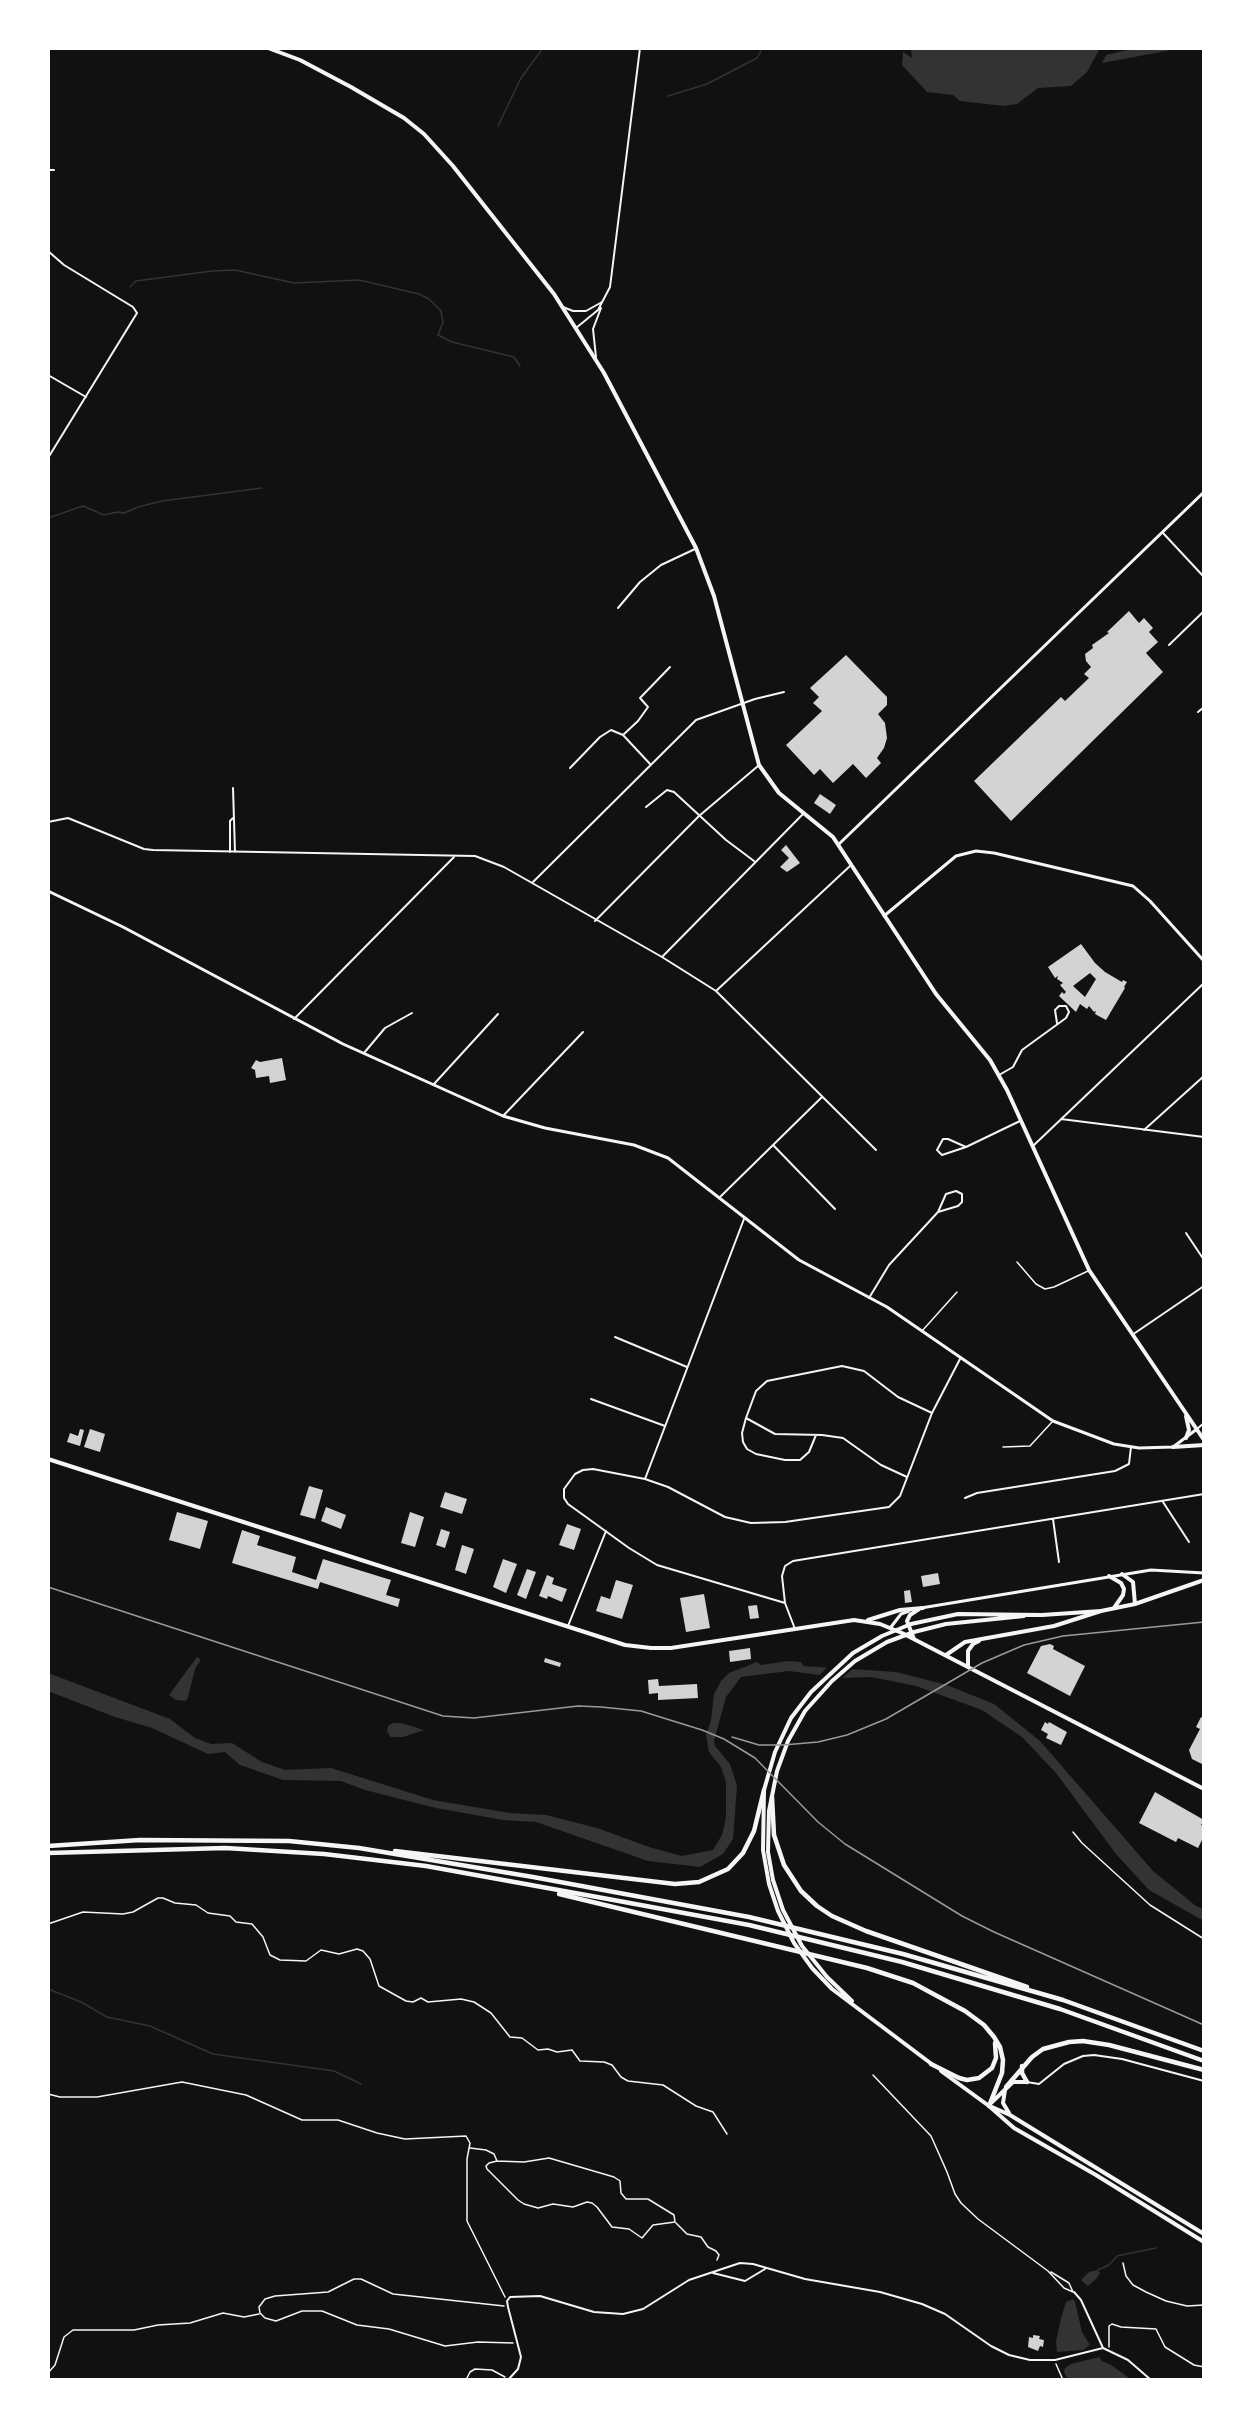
<!DOCTYPE html>
<style>
body{margin:0}
#map{position:relative;width:1252px;height:2428px;overflow:hidden;background:#111;font-family:Mulish,sans-serif}
canvas{display:block}
.frame{position:absolute;inset:0;border:50px solid #fff;pointer-events:none}
</style>
<div id="map">
<canvas width="1252" height="2428"></canvas>
<div class="frame"></div>
</div>
<script>
const ctx = document.querySelector('canvas').getContext('2d');
ctx.lineJoin = 'round';
function paint(path, color) { ctx.fillStyle = color; ctx.fill(path, 'evenodd'); }
const poly = rows => new Path2D(rows.map(r => 'M' + r).join(''));
function stroke(path, color, width, dash) { ctx.strokeStyle = color; ctx.lineWidth = width; ctx.lineCap = dash ? 'butt' : 'round'; ctx.setLineDash(dash || []); ctx.stroke(path); }
paint(poly([
 [911,48,1100,48,1087,72,1071,86,1038,88,1017,104,1004,106,960,101,953,95,927,92,902,65,903,52,912,58],
 [1136,48,1182,48,1102,63,1106,55],
 [197,1657,200,1659,200,1661,195,1669,188,1697,186,1701,176,1700,169,1695],
 [788,1661,801,1662,803,1666,896,1672,947,1685,994,1704,1040,1741,1153,1871,1196,1906,1204,1909,1204,1921,1149,1890,1116,1854,1056,1773,1022,1737,982,1710,916,1686,871,1677,841,1678,789,1671,741,1677,726,1697,714,1741,715,1746,730,1764,737,1786,733,1839,723,1854,700,1867,648,1861,536,1822,503,1820,436,1808,365,1790,341,1781,283,1780,240,1765,225,1752,208,1754,152,1728,115,1717,48,1691,48,1673,170,1719,195,1738,211,1744,232,1743,262,1762,285,1770,331,1768,433,1800,510,1813,546,1815,597,1828,649,1847,682,1856,713,1850,722,1835,726,1818,726,1782,721,1767,709,1752,706,1735,711,1720,714,1694,721,1681,729,1673,757,1662,761,1665],
 [393,1723,401,1723,424,1730,403,1737,391,1737,387,1732,388,1726],
 [1098,2270,1100,2273,1097,2278,1088,2286,1081,2280,1089,2272],
 [1073,2299,1075,2302,1082,2332,1090,2345,1083,2350,1057,2352,1056,2341,1061,2318,1066,2302],
 [1099,2357,1102,2361,1111,2365,1132,2380,1068,2380,1064,2372,1065,2368,1071,2364]
]), '#333');
paint(poly([
 [830,1665,856,1666,839,1681,817,1677]
]), '#111');
stroke(poly([
 [668,96,707,84,757,58,761,51],
 [498,126,521,78,543,48],
 [130,287,136,281,212,271,235,270,294,283,359,280,419,294,429,299,441,311,443,322,438,335,452,342,514,357,520,366],
 [48,518,83,506,104,515,117,512,124,513,138,507,162,501,262,488],
 [48,1989,81,2002,107,2017,150,2026,213,2054,334,2071,361,2084],
 [1098,2270,1109,2265,1117,2256,1156,2248]
]), '#333', 1.5);
paint(poly([
 [1129,611,1139,623,1144,618,1153,628,1149,632,1158,642,1146,653,1163,672,1011,821,974,781,1061,697,1065,701,1089,678,1084,674,1091,667,1086,661,1085,654,1093,648,1092,645,1109,633,1107,632],
 [846,655,887,697,887,705,878,714,885,723,887,738,884,748,877,758,881,763,866,778,853,764,833,783,820,769,814,775,786,745,822,711,813,703,819,697,810,688],
 [820,794,836,805,830,814,814,803],
 [786,845,800,863,787,872,780,867,789,858,781,850],
 [1081,944,1095,963,1105,972,1122,982,1123,980,1127,982,1124,987,1125,988,1106,1020,1095,1014,1096,1011,1094,1012,1089,1006,1087,1009,1080,1004,1076,1012,1059,996,1062,992,1064,994,1066,992,1060,985,1063,983,1057,979,1058,976,1055,978,1048,967],
 [1090,973,1096,979,1085,997,1073,986],
 [282,1058,286,1080,270,1083,269,1076,256,1078,255,1070,251,1068,256,1060,260,1062],
 [80,1429,84,1430,80,1446,67,1442,70,1433,78,1436],
 [90,1429,105,1434,100,1452,84,1447],
 [309,1486,323,1490,315,1519,300,1515],
 [445,1492,467,1499,462,1514,440,1507],
 [326,1507,346,1515,341,1529,321,1521],
 [177,1512,208,1521,200,1549,169,1540],
 [410,1512,424,1517,415,1547,401,1543],
 [567,1524,581,1529,574,1550,559,1545],
 [441,1529,450,1532,445,1548,436,1545],
 [242,1530,260,1536,257,1545,296,1557,292,1572,316,1580,323,1559,391,1580,386,1595,400,1599,398,1607,320,1582,318,1589,232,1563],
 [462,1545,474,1549,466,1574,455,1570],
 [503,1559,517,1564,506,1593,493,1587],
 [527,1569,536,1572,526,1599,517,1595],
 [938,1573,940,1584,923,1587,921,1576],
 [547,1575,554,1578,552,1584,567,1589,562,1602,548,1596,547,1599,539,1596],
 [616,1580,633,1585,622,1619,596,1611,601,1596,610,1599],
 [910,1590,912,1602,905,1603,904,1591],
 [704,1594,710,1628,686,1632,680,1598],
 [757,1605,759,1618,750,1619,748,1606],
 [1050,1644,1054,1646,1053,1649,1085,1666,1070,1696,1027,1673,1041,1646],
 [750,1648,751,1659,730,1662,729,1651],
 [545,1658,561,1663,560,1667,544,1662],
 [658,1679,659,1686,697,1684,698,1698,658,1700,658,1693,649,1694,648,1680],
 [1201,1717,1204,1719,1204,1765,1192,1759,1189,1750,1200,1729,1196,1727],
 [1045,1722,1048,1724,1049,1722,1067,1732,1061,1745,1046,1738,1048,1734,1041,1730],
 [1155,1792,1204,1820,1201,1825,1204,1826,1204,1836,1198,1848,1178,1838,1176,1842,1139,1823],
 [1033,2335,1040,2336,1039,2339,1044,2340,1043,2347,1040,2346,1038,2351,1028,2347,1029,2337,1033,2338]
]), '#d3d3d3');
stroke(poly([
 [48,1924,83,1912,123,1914,133,1912,158,1898,163,1898,175,1903,196,1905,208,1913,230,1916,236,1922,252,1924,263,1937,270,1955,280,1960,306,1961,321,1950,339,1954,357,1949,363,1951,370,1959,379,1986,406,2001,413,2002,421,1998,428,2002,461,1999,474,2002,491,2013,510,2037,522,2038,538,2050,548,2049,557,2052,572,2050,580,2061,604,2062,612,2065,621,2077,628,2081,663,2085,696,2106,713,2112,727,2134],
 [48,2094,60,2097,97,2097,182,2082,246,2095,302,2120,338,2120,377,2133,405,2139,466,2136,470,2143,467,2159,467,2221,505,2297],
 [470,2148,486,2150,494,2154,497,2161,489,2163,486,2166,487,2169,518,2200,524,2204,538,2208,553,2204,573,2207,587,2202,592,2203,597,2207,612,2227,629,2229,642,2238,653,2225,675,2222,674,2215,648,2199,626,2199,621,2193,620,2181,614,2177,549,2158,524,2162,497,2161],
 [676,2223,687,2234,701,2237,708,2247,716,2251,719,2255,717,2260],
 [1123,2263,1126,2276,1133,2285,1146,2292,1166,2301,1187,2306,1204,2305],
 [504,2306,393,2294,361,2279,354,2279,328,2292,275,2296,265,2299,259,2307,260,2313,265,2318,276,2321,302,2311,322,2311,357,2325,389,2329,445,2346,478,2342,513,2343],
 [1109,2347,1109,2326,1112,2324,1121,2327,1156,2329,1165,2347,1194,2365,1204,2367],
 [1056,2364,1063,2380],
 [48,2373,55,2365,64,2337,73,2330,134,2330,158,2325,190,2323,223,2313,244,2317,259,2314],
 [466,2380,470,2372,475,2369,492,2370,505,2377]
]), '#f5f5f5', 1.5);
stroke(poly([
 [1017,1262,1036,1284,1045,1289,1054,1287,1088,1271],
 [922,1331,957,1292],
 [1003,1447,1030,1446,1052,1422],
 [1073,1832,1082,1843,1150,1905,1204,1939],
 [873,2075,931,2136,947,2172,955,2194,961,2203,978,2219,1048,2271,1064,2288,1073,2292],
 [1051,2272,1069,2283,1073,2292]
]), '#f5f5f5', 1.5);
stroke(poly([
 [48,170,54,170],
 [48,251,64,265,133,307,137,313,48,458],
 [563,307,573,311,586,311,602,302],
 [576,328,598,310,610,287,640,48],
 [596,357,593,329,601,308],
 [48,375,86,397],
 [1163,533,1204,577],
 [618,608,640,582,661,565,695,549],
 [1169,645,1204,611],
 [1198,712,1204,707],
 [623,735,651,765],
 [570,768,600,737,611,730,623,735,638,721,648,707,640,698,670,667],
 [233,788,235,852],
 [646,807,667,790,674,792,726,840,754,861],
 [48,822,68,818,144,849,153,850,475,856,504,867,662,957,716,991,876,1150],
 [230,852,230,821,233,818],
 [532,883,696,720,755,699,784,692],
 [595,921,699,816,758,766],
 [662,957,803,814],
 [716,991,850,866],
 [294,1019,454,857],
 [364,1053,385,1028,412,1013],
 [999,1075,1013,1067,1022,1050,1066,1018,1069,1012,1066,1006,1059,1006,1055,1010,1057,1023],
 [434,1084,498,1014],
 [503,1116,583,1032],
 [1061,1119,1204,1137],
 [1144,1130,1204,1076],
 [773,1145,835,1209],
 [1034,1145,1204,983],
 [966,1147,942,1155,937,1150,943,1139,948,1139,966,1147,1020,1121],
 [719,1198,822,1097],
 [1186,1233,1204,1260],
 [869,1298,889,1265,938,1212,946,1194,956,1191,962,1194,962,1202,958,1206,938,1212],
 [1132,1335,1204,1286],
 [615,1337,687,1367],
 [591,1399,665,1426],
 [746,1418,742,1433,743,1442,747,1449,756,1454,785,1460,800,1460,809,1452,816,1435],
 [1197,1429,1204,1423],
 [907,1477,881,1465,843,1438,822,1435,775,1434,746,1418,756,1391,767,1381,842,1366,864,1371,898,1397,932,1413],
 [645,1479,744,1219],
 [965,1498,977,1493,1115,1471,1129,1464,1131,1447],
 [1163,1502,1189,1542],
 [1053,1519,1059,1562],
 [785,1603,657,1565,629,1548,568,1504,564,1498,564,1489,575,1474,583,1470,593,1469,645,1479,668,1487,725,1517,751,1523,785,1522,889,1507,900,1496,932,1413,960,1359],
 [568,1626,606,1531],
 [795,1629,785,1603,782,1576,785,1566,793,1561,1204,1494],
 [1027,2082,1039,2084,1064,2064,1083,2056,1094,2055,1122,2059,1204,2081],
 [713,2273,745,2281,765,2269],
 [1074,2292,1081,2300,1103,2348,1128,2360,1151,2380],
 [508,2380,518,2369,521,2357,508,2307,507,2301,510,2297,540,2296,594,2312,623,2314,643,2309,689,2280,740,2263,753,2264,805,2279,880,2292,922,2304,945,2314,991,2346,1009,2355,1030,2360,1055,2360,1103,2348]
]), '#f5f5f5', 2);
stroke(poly([
 [839,844,1204,492],
 [48,891,123,927,343,1044,503,1116,545,1128,634,1145,668,1158,799,1260,887,1307,1053,1421,1114,1444,1139,1448,1173,1447,1197,1429],
 [884,916,956,856,976,851,994,853,1133,886,1150,901,1204,961],
 [921,1608,1151,1570,1204,1573],
 [891,1627,901,1614,909,1611]
]), '#f5f5f5', 3);
stroke(poly([
 [268,48,300,60,351,87,404,118,424,134,453,166,554,294,604,373,696,548,714,596,759,765,779,793,833,837,936,994,990,1060,1007,1090,1089,1270,1204,1440],
 [1186,1438,1189,1430,1186,1416],
 [1173,1447,1204,1445],
 [1122,1574,1133,1582,1135,1604],
 [1109,1576,1121,1583,1124,1589,1123,1595,1114,1608],
 [852,2001,827,1977,802,1946,783,1910,773,1880,768,1852,769,1811,777,1771,788,1741,805,1711,832,1681,855,1661,887,1642,914,1632,946,1624,1024,1616],
 [933,2065,832,1989,812,1968,794,1943,778,1911,769,1884,763,1850,764,1790,775,1752,791,1718,811,1692,853,1653,882,1636,911,1624,958,1614,1042,1615,1101,1611,1135,1604,1204,1580],
 [941,2071,989,2106,1014,2128,1096,2175,1204,2242],
 [1005,2090,1003,2103,1009,2113],
 [991,2103,1013,2082,1027,2082],
 [992,2107,1010,2115,1204,2234]
]), '#f5f5f5', 4);
stroke(poly([
 [48,1459,625,1645,651,1648,671,1648,854,1620,880,1624,902,1633,1204,1789],
 [868,1620,900,1610,923,1608],
 [914,1639,907,1621,910,1615,919,1609],
 [946,1655,965,1642,1054,1626,1101,1611],
 [968,1666,968,1651,973,1644,979,1641]
]), '#f5f5f5', 4);
stroke(poly([
 [772,1797,774,1835,784,1865,801,1891,817,1906,832,1916,866,1931,1027,1987],
 [48,1846,140,1840,289,1841,359,1848,533,1877,749,1917,903,1954,1063,2000,1204,2051],
 [395,1851,675,1884,699,1882,728,1869,743,1853,754,1831,764,1790],
 [48,1853,225,1848,324,1854,426,1866,608,1899,749,1925,902,1962,1060,2009,1204,2061],
 [559,1894,867,1968,913,1983,965,2011,984,2025,994,2037,1000,2047,1003,2060,1002,2073,989,2106],
 [931,2064,959,2078,967,2080,979,2078,992,2068,996,2058,995,2043],
 [1022,2066,1022,2073,1027,2082],
 [1006,2087,1032,2057,1043,2049,1069,2042,1083,2041,1109,2045,1204,2070]
]), '#f5f5f5', 4.5);
stroke(poly([
 [48,1587,443,1716,474,1718,578,1706,601,1707,641,1711,702,1730,724,1739,755,1758,818,1822,845,1844,962,1916,994,1932,1204,2025],
 [732,1737,759,1745,783,1745,818,1742,847,1735,886,1719,982,1663,1024,1645,1063,1636,1204,1622]
]), '#9a9a9a', 1.5);
</script>
